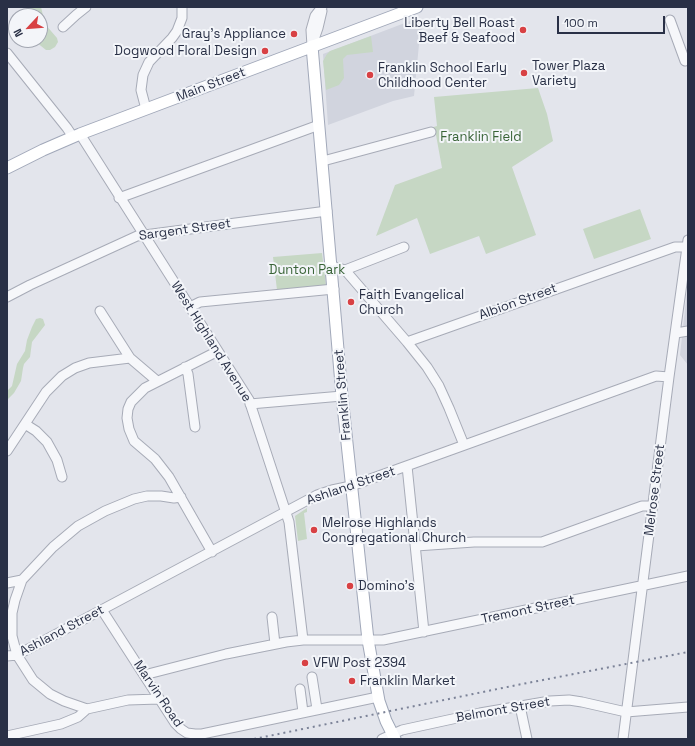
<!DOCTYPE html>
<style>
body{margin:0}
#map{position:relative;width:695px;height:746px;overflow:hidden;background:#e3e5ec;font-family:"Space Grotesk",sans-serif}
canvas{display:block}
.frame{position:absolute;inset:0;border:8px solid #293046;pointer-events:none}
.north{position:absolute;left:8px;top:8px;width:40px;height:40px;box-sizing:border-box;background:#f3f5f9;border:1px solid #a2a6b1;border-radius:50%;rotate:244deg;font-size:11px;font-weight:700;line-height:16px;text-align:center;color:#293046}
.north::after{content:'';display:block;margin:auto;width:14px;height:18px;background:#d84144;clip-path:polygon(50% 0,100% 100%,50% 72%,0 100%)}
.scale{position:absolute;left:557px;top:16px;width:108px;height:18px;box-sizing:border-box;border:2px solid #293046;border-top:0;padding-left:5px;font-size:12px;line-height:14px;white-space:nowrap;color:#293046;-webkit-text-stroke:3px #f3f5f9;paint-order:stroke}
</style>
<div id="map">
<canvas width="695" height="746"></canvas>
<div class="frame"></div>
<div class="north">N</div>
<div class="scale">100 m</div>
</div>
<script>
const ctx = document.querySelector('canvas').getContext('2d');
ctx.lineJoin = 'round';
function paint(path, color) { ctx.fillStyle = color; ctx.fill(path, 'evenodd'); }
const poly = rows => new Path2D(rows.map(r => 'M' + r).join(''));
function stroke(path, color, width, dash) { ctx.strokeStyle = color; ctx.lineWidth = width; ctx.lineCap = dash ? 'butt' : 'round'; ctx.setLineDash(dash || []); ctx.stroke(path); }
function write(font, color, halo, rows, align = 'center') {
  ctx.font = font + ' "Space Grotesk",sans-serif'; ctx.lineWidth = 4; ctx.setLineDash([]); ctx.textBaseline = 'middle'; ctx.strokeStyle = halo; ctx.fillStyle = color; for (const [text, x, y, turn = 0] of rows) {
    ctx.save(); ctx.translate(x, y); ctx.rotate((+turn || 0) * Math.PI / 180); ctx.textAlign = isNaN(turn) ? turn : align; if (halo) ctx.strokeText(text, 0, 0); ctx.fillText(text, 0, 0); ctx.restore();
  }
}
paint(poly([
 [418,18,423,33,420,34,414,96,393,101,328,125,323,54],
 [688,282,688,365,680,355]
]), '#d1d4de');
paint(poly([
 [25,7,41,7,45,24,57,38,58,42,55,47,50,50,46,50,36,42,34,40,40,40,40,16,31,16],
 [371,36,373,52,347,55,343,59,344,78,339,85,326,90,323,61,327,54,330,51],
 [538,88,547,114,553,141,512,167,536,235,486,254,479,236,430,254,417,218,376,236,395,185,442,168,436,135,407,143,410,134,437,126,434,97],
 [640,209,651,239,594,259,583,229],
 [322,253,326,285,277,290,273,257],
 [40,318,43,319,45,325,32,342,30,357,24,364,23,368,21,381,14,393,7,400,7,391,12,386,17,364,25,351,27,340,32,327,36,319],
 [307,508,307,512,304,513,307,539,298,541,295,516]
]), '#c6d7c4');
const minor = poly([
 [670,20,685,61],
 [63,27,76,15,86,7],
 [312,45,318,28,322,11],
 [312,46,311,30,315,16,322,7],
 [7,53,67,128,73,137],
 [146,109,141,90,143,75,149,62,172,38,177,31,182,18,182,7],
 [80,134,249,400,289,522,303,640],
 [323,161,431,132],
 [119,198,319,125],
 [332,266,345,270,407,342,675,247,687,247],
 [345,270,404,247],
 [7,297,30,285,137,236,327,211],
 [190,307,200,302,334,289],
 [100,311,130,358,157,381],
 [676,333,688,331],
 [407,342,427,367,439,386,449,408,464,445],
 [185,367,188,374,195,427],
 [250,404,342,396],
 [25,424,36,431,47,442,57,460,62,477],
 [7,451,46,392,62,376,75,368,89,363,130,358],
 [407,466,424,632],
 [416,546,474,542,542,542,642,506,652,506],
 [212,552,169,477,155,459,134,441,129,429,127,418,128,409,131,402,145,388,218,351],
 [7,583,22,580],
 [102,610,175,723,181,729,187,733,195,734,202,734,378,697],
 [272,617,275,644],
 [7,656,17,655,317,495,332,490,351,486,656,376,669,377],
 [144,675,226,654,286,642,303,640,383,640,688,576],
 [312,677,317,709],
 [300,689,303,712],
 [159,699,128,700,87,709,64,701,50,694,33,680,17,655,12,636,12,613,15,600,22,580,53,547,78,526,105,511,134,499,147,496,161,496,174,498,181,497],
 [520,706,527,739],
 [7,736,61,724,78,717,87,709],
 [382,739,402,730,480,713,550,701,569,700,582,702,626,712,688,707],
 [623,739,669,377,688,240]
]);
const major = poly([
 [312,46,342,396,368,640,379,701,386,721,395,739],
 [7,168,43,150,80,134,417,7]
]);
stroke(minor, '#a7abb7', 11);
stroke(major, '#a1a8b9', 13);
stroke(minor, '#f6f7fa', 9);
stroke(major, '#fff', 11);
stroke(poly([
 [254,739,517,685,688,652]
]), '#7b8297', 2, [2, 4]);
for (const [x, y, r, color] of [
 [523,30,4,"#d84144"],
 [294,34,4,"#d84144"],
 [265,51,4,"#d84144"],
 [524,73,4,"#d84144"],
 [370,75,4,"#d84144"],
 [351,302,4,"#d84144"],
 [314,530,4,"#d84144"],
 [350,586,4,"#d84144"],
 [305,663,4,"#d84144"],
 [352,681,4,"#d84144"]
]) { const dot = new Path2D(); dot.arc(x, y, r, 0, 2 * Math.PI); ctx.fillStyle = color; ctx.fill(dot); stroke(dot, '#f3f5f9', 1.5); }
write('13px', '#293046', '#f3f5f9', [
 ["Liberty Bell Roast",515,23,"right"],
 ["Beef & Seafood",515,38,"right"],
 ["Gray's Appliance",286,34,"right"],
 ["Dogwood Floral Design",257,51,"right"],
 ["Tower Plaza",532,66],
 ["Variety",532,81],
 ["Franklin School Early",378,68],
 ["Childhood Center",378,83],
 ["Faith Evangelical",359,295],
 ["Church",359,310],
 ["Melrose Highlands",322,523],
 ["Congregational Church",322,538],
 ["Domino's",358,586],
 ["VFW Post 2394",313,663],
 ["Franklin Market",360,681]
], 'left');
write('13px', '#293046', '#f3f5f9', [
 ["Main Street",211,85,-21],
 ["Sargent Street",185,230,-8],
 ["Albion Street",518,302,-20],
 ["West Highland Avenue",211,342,58],
 ["Franklin Street",343,395,-95],
 ["Ashland Street",351,486,-19],
 ["Melrose Street",655,490,-83],
 ["Tremont Street",528,610,-12],
 ["Ashland Street",62,631,-28],
 ["Marvin Road",158,694,56],
 ["Belmont Street",503,710,-10]
]);
write('13px', '#386336', '#f3f5f9', [
 ["Franklin Field",481,137],
 ["Dunton Park",307,270]
]);
</script>
